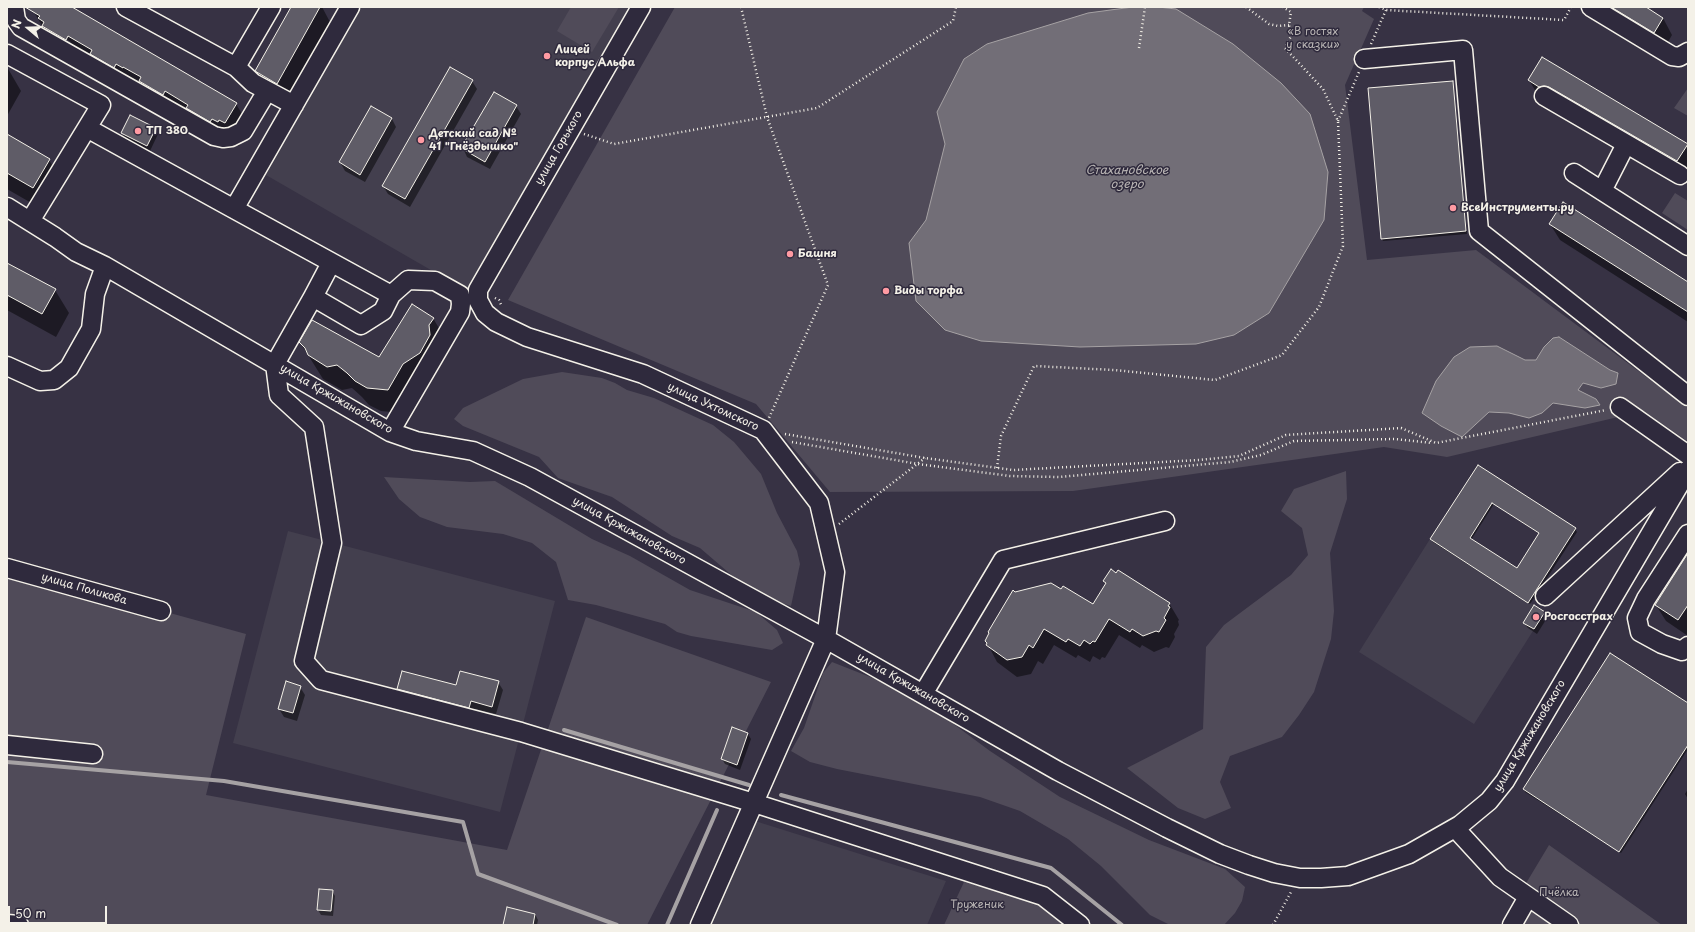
<!DOCTYPE html>
<meta charset="utf-8">
<style>
body{margin:0}
#map{position:relative;width:1695px;height:932px;overflow:hidden;background:#373244;font-family:"Playpen Sans",sans-serif}
canvas{display:block}
.frame{position:absolute;inset:0;border:8px solid #f4f1e8;pointer-events:none}
.north{position:absolute;left:8px;top:8px;width:40px;height:40px;-webkit-text-stroke:3px #2f2a3d;paint-order:stroke;rotate:289deg;font-size:11px;font-weight:700;line-height:16px;text-align:center;color:#f4f1e8}
.north::after{content:'';display:block;margin:auto;width:14px;height:18px;background:#f4f1e8;clip-path:polygon(50% 0,100% 100%,50% 72%,0 100%)}
.scale{position:absolute;left:8px;top:906px;width:99px;height:18px;box-sizing:border-box;border:2px solid #f4f1e8;border-top:0;padding-left:5px;font-size:12px;line-height:14px;white-space:nowrap;color:#f4f1e8;-webkit-text-stroke:3px #2f2a3d;paint-order:stroke}
</style>
<div id="map">
<canvas width="1695" height="932"></canvas>
<div class="frame"></div>
<div class="north">N</div>
<div class="scale">50 m</div>
</div>
<script>
const ctx = document.querySelector('canvas').getContext('2d');
ctx.lineJoin = 'round';
function paint(path, color) { ctx.fillStyle = color; ctx.fill(path, 'evenodd'); }
const poly = rows => new Path2D(rows.map(r => 'M' + r).join(''));
function stroke(path, color, width, dash) { ctx.strokeStyle = color; ctx.lineWidth = width; ctx.lineCap = dash ? 'butt' : 'round'; ctx.setLineDash(dash || []); ctx.stroke(path); }
function write(font, color, halo, rows, align = 'center') {
  ctx.font = font + ' "Playpen Sans",sans-serif'; ctx.lineWidth = 3; ctx.setLineDash([]); ctx.textBaseline = 'middle'; ctx.strokeStyle = halo; ctx.fillStyle = color; for (const [text, x, y, turn = 0] of rows) {
    ctx.save(); ctx.translate(x, y); ctx.rotate((+turn || 0) * Math.PI / 180); ctx.textAlign = isNaN(turn) ? turn : align; if (halo) ctx.strokeText(text, 0, 0); ctx.fillText(text, 0, 0); ctx.restore();
  }
}
paint(poly([
 [362,7,631,7,469,292,266,175],
 [288,531,555,601,500,812,233,743],
 [1430,539,1545,612,1474,724,1359,652],
 [755,821,946,881,927,925,709,925]
]), '#433f4e');
paint(poly([
 [571,7,619,7,592,52,557,31],
 [675,7,1364,7,1362,11,1374,19,1345,85,1367,260,1476,250,1688,408,1688,439,1687,441,1644,411,1447,457,1384,447,1073,491,830,492,756,404,508,300],
 [1688,88,1688,116,1674,108],
 [1675,193,1688,201,1688,230,1662,213],
 [562,372,602,378,615,383,627,390,654,398,713,425,734,442,761,474,777,513,797,551,800,564,791,606,766,598,742,584,700,548,672,536,612,497,558,478,539,457,463,426,454,419,463,408,523,379],
 [1346,471,1347,499,1330,553,1334,611,1331,639,1314,692,1299,715,1282,737,1230,756,1220,782,1231,808,1205,819,1178,808,1127,768,1203,729,1206,647,1224,625,1291,575,1308,555,1302,528,1281,511,1294,489],
 [384,477,470,482,495,481,592,539,630,556,690,590,756,612,777,630,783,643,772,650,691,636,677,632,665,624,596,605,568,600,556,562,532,543,503,534,447,527,420,517,399,499],
 [7,568,246,634,206,795,507,850,586,617,771,682,647,925,7,925],
 [832,662,883,682,932,708,990,751,1060,797,1149,840,1225,869,1245,887,1242,901,1235,913,1224,925,1170,925,1150,915,1101,866,1068,839,1020,811,980,797,837,769,810,762,791,751,804,728,823,673],
 [1549,845,1662,925,1501,925],
 [964,882,1041,903,1068,925,944,925]
]), '#504b59');
const water = poly([
 [1133,7,1158,7,1176,9,1233,44,1281,83,1310,114,1328,172,1324,220,1269,313,1234,335,1196,344,1080,347,981,341,945,330,916,301,909,243,926,220,945,144,937,112,964,59,987,44,1088,13,1133,7],
 [1559,337,1610,370,1618,373,1616,384,1601,388,1583,383,1578,390,1596,399,1600,405,1585,408,1553,403,1542,413,1529,418,1509,413,1489,412,1462,437,1441,426,1422,413,1436,381,1454,357,1470,347,1497,346,1525,360,1536,360,1544,347,1553,338,1559,337]
]);
paint(water, '#726e77');
stroke(water, '#a6a2a4', 1);
paint(poly([
 [38,7,70,7,236,104,250,127,239,146,48,36,34,12],
 [50,30,71,42,70,43,50,32],
 [292,7,322,7,330,22,287,100,266,87,256,71],
 [1583,7,1644,7,1663,18,1672,35,1664,49],
 [1542,59,1687,145,1688,176,1539,97,1529,80],
 [7,67,21,91,7,116],
 [472,81,477,89,410,207,388,194,383,186],
 [1453,82,1467,234,1383,241,1382,239],
 [516,106,521,114,490,169,467,157,463,148],
 [371,107,392,119,396,127,365,182,345,171,340,162],
 [155,129,158,134,150,151,125,138,122,133],
 [7,135,49,160,63,183,47,212,7,189],
 [1550,224,1688,283,1688,322,1560,240],
 [7,264,55,290,69,313,56,337,7,310],
 [433,318,447,342,442,349,444,360,433,377,417,388,402,413,381,411,369,405,362,397,352,388,342,390,323,379,300,342,379,358],
 [1478,466,1575,529,1577,532,1530,604,1433,542,1431,539],
 [1494,504,1540,534,1517,570,1471,540],
 [1688,555,1688,636,1666,621,1656,605],
 [1104,581,1169,603,1179,620,1178,621,1179,625,1174,634,1175,637,1169,648,1166,647,1154,652,1142,645,1140,648,1119,635,1105,658,1102,657,1100,660,1093,656,1090,662,1078,655,1076,658,1054,645,1043,664,1038,661,1031,674,1017,677,997,662,986,641,1015,593,1062,590,1094,606,1106,585],
 [1544,613,1547,618,1537,634,1528,628,1524,623],
 [498,682,503,690,496,714,475,709,473,715,403,697,398,689,457,686],
 [300,687,305,695,297,721,284,717,279,709],
 [1688,704,1688,749,1621,853,1525,792,1524,789],
 [733,729,748,734,751,739,740,770,725,764,722,759],
 [1688,789,1688,799,1685,794],
 [332,891,335,896,333,916,321,915,318,910],
 [535,914,538,920,537,925,504,925]
]), '#0007');
stroke(poly([
 [564,730,749,785],
 [7,762,224,781,463,822,478,874,617,925],
 [781,795,1051,868,1122,925],
 [667,925,717,810]
]), '#a6a2a4', 4);
const building = poly([
 [25,7,72,7,237,103,225,123,219,120,218,122,212,119,210,122,186,108,188,105,165,91,163,95,139,81,141,77,123,67,123,68,116,64,114,68,90,54,92,50,68,36,66,40,42,26,44,22,38,18,40,16,25,7],
 [291,7,320,7,277,84,255,71,291,7],
 [1611,7,1646,7,1663,18,1654,33,1611,7],
 [1542,57,1688,144,1677,161,1549,87,1544,86,1539,87,1528,80,1542,57],
 [450,67,473,80,405,199,382,186,450,67],
 [1453,81,1466,231,1381,239,1368,88,1453,81],
 [494,92,517,105,485,162,461,148,494,92],
 [371,106,392,118,360,175,339,162,371,106],
 [130,115,156,128,147,146,121,133,130,115],
 [7,134,50,159,33,188,7,173,7,134],
 [1563,202,1688,282,1688,312,1549,224,1563,202],
 [7,263,56,289,42,314,7,295,7,263],
 [412,304,434,318,429,325,430,335,420,353,403,364,388,390,367,388,355,381,347,373,337,365,327,367,308,355,305,348,299,342,312,320,379,357,412,304],
 [1478,465,1576,528,1528,603,1430,539,1478,465],
 [1492,503,1539,533,1517,568,1470,538,1492,503],
 [1688,553,1688,605,1678,620,1655,605,1688,553],
 [1111,569,1116,573,1118,570,1170,603,1168,606,1170,607,1164,618,1166,620,1159,632,1156,631,1143,636,1132,629,1130,632,1109,619,1095,642,1093,641,1090,644,1084,640,1080,646,1068,639,1066,642,1044,629,1033,648,1029,645,1022,657,1007,660,986,645,987,643,985,641,989,633,988,632,1013,590,1015,592,1051,583,1061,589,1063,586,1093,604,1106,583,1103,581,1111,569],
 [1534,605,1545,612,1534,629,1523,623,1534,605],
 [1610,653,1688,703,1688,745,1619,852,1523,789,1610,653],
 [402,671,456,685,460,671,499,681,492,707,471,701,469,708,397,689,402,671],
 [286,681,301,686,293,713,278,709,286,681],
 [732,727,748,733,737,765,721,759,732,727],
 [319,889,333,890,331,911,317,910,319,889],
 [507,907,535,914,533,925,503,925,507,907]
]);
paint(building, '#5f5c67');
stroke(building, '#f4f1e8', 1);
const minor = poly([
 [14,7,16,20,21,27,214,136,223,138,231,137,243,131,267,91],
 [126,7,236,67,271,7],
 [350,7,234,209,391,295,408,280,435,281,460,295,461,304,460,312,390,432],
 [641,7,478,290,478,300,485,313,496,322,527,337,643,374,763,430,819,503,835,572,826,639,700,925],
 [1591,7,1672,56,1679,57,1688,52],
 [7,54,101,105,30,221],
 [1364,59,1463,50,1479,231,1688,396],
 [236,67,253,83,294,105],
 [1544,96,1680,175],
 [87,128,234,209],
 [1574,173,1688,246],
 [1602,191,1626,144],
 [7,207,55,237,76,252,105,266,390,432,416,441,473,451,530,477,826,639,1058,771,1167,828,1220,854,1249,865,1274,873,1300,878,1321,878,1348,876,1409,854,1460,825,1489,801,1505,781,1688,470],
 [391,295,383,311,361,325,313,297,275,364,279,395,314,427,332,543,304,661,321,680,521,732,754,803,1043,896,1080,925],
 [313,297,331,263],
 [7,366,40,381,54,380,69,368,91,329,95,294,105,266],
 [1620,407,1688,455],
 [1688,534,1646,599,1637,618,1640,632,1662,644,1682,651,1688,646],
 [7,568,161,611],
 [1545,596,1680,472],
 [923,694,1003,560,1165,521],
 [7,745,93,754],
 [1455,828,1500,877,1569,925],
 [7,924,19,925],
 [1512,925,1528,897]
]);
stroke(minor, '#f4f1e8', 21);
stroke(poly([
 [741,7,767,117,828,285,769,418],
 [1246,7,1269,24,1278,26,1289,25],
 [1379,7,1386,10,1564,20,1571,7],
 [1371,44,1386,10],
 [1139,48,1145,7],
 [1338,121,1359,72],
 [584,134,614,144,817,108,953,21,956,7],
 [495,298,499,300,502,307],
 [785,434,925,458,1013,470,1199,460,1239,456,1286,435,1401,428,1436,443,1606,410],
 [792,442,918,464,1010,476,1059,477,1230,462,1261,455,1294,441,1395,439,1432,443],
 [997,468,1001,436,1034,366,1114,370,1215,380,1282,355,1319,307,1343,246,1338,121,1323,89,1285,48,1291,36,1289,25,1291,12,1283,7],
 [839,524,925,458],
 [1273,925,1291,892]
]), '#f4f1e8', 2.5, [1, 3]);
stroke(minor, '#2f2a3d', 18);
for (const [x, y, r, color] of [
 [547,56,4,"#ff9aa2"],
 [138,131,4,"#ff9aa2"],
 [421,140,4,"#ff9aa2"],
 [1453,208,4,"#ff9aa2"],
 [790,254,4,"#ff9aa2"],
 [886,291,4,"#ff9aa2"],
 [1536,617,4,"#ff9aa2"]
]) { const dot = new Path2D(); dot.arc(x, y, r, 0, 2 * Math.PI); ctx.fillStyle = color; ctx.fill(dot); stroke(dot, '#2f2a3d', 1.5); }
write('11px', '#bbb7b6', '#2f2a3d', [
 ["«В гостях",1313,32],
 ["у сказки»",1313,45],
 ["Пчёлка",1559,893],
 ["Труженик",977,905]
]);
write('bold 11px', '#f4f1e8', '#2f2a3d', [
 ["Лицей",555,50],
 ["корпус Альфа",555,63],
 ["ТП 380",146,131],
 ["Детский сад №",429,134],
 ["41 \"Гнёздышко\"",429,147],
 ["ВсеИнструменты.ру",1461,208],
 ["Башня",798,254],
 ["Виды торфа",894,291],
 ["Росгосстрах",1544,617]
], 'left');
write('11px', '#f4f1e8', '#2f2a3d', [
 ["улица Горького",559,148,-60],
 ["улица Кржижановского",336,399,30],
 ["улица Ухтомского",713,407,25],
 ["улица Кржижановского",629,531,29],
 ["улица Поликова",84,589,16],
 ["улица Кржижановского",913,688,30],
 ["улица Кржижановского",1530,736,-59]
]);
write('italic 12px', '#bab6b5', '#2f2a3d', [
 ["Стахановское",1127,171],
 ["озеро",1127,185]
]);
</script>
